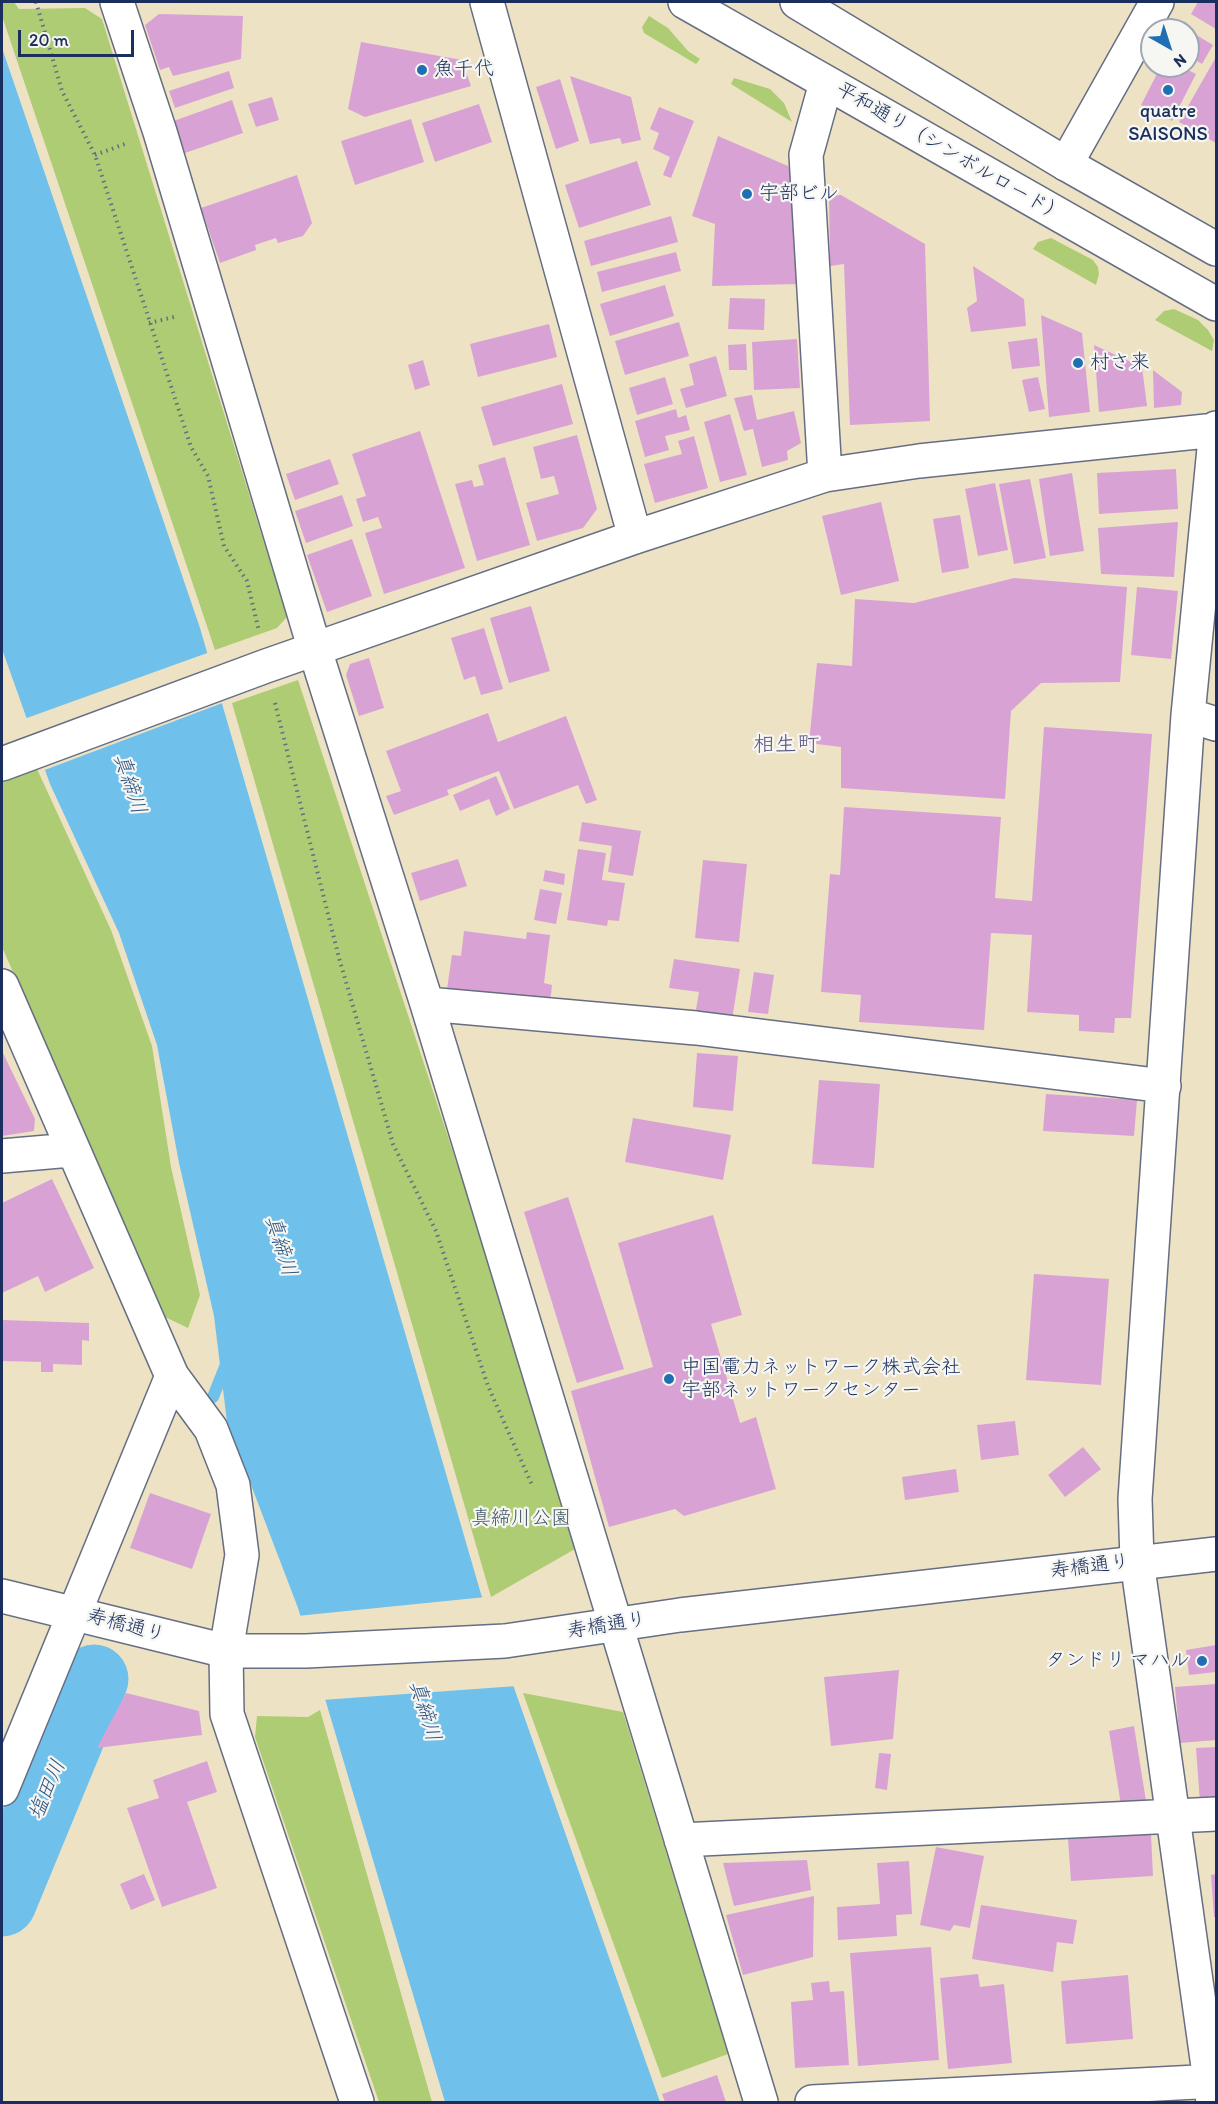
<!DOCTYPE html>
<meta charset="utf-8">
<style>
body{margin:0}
#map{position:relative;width:1218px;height:2104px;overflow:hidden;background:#eee2c5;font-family:Itim,sans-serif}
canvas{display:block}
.frame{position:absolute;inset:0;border:3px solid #1b2f5e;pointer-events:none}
.north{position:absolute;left:1140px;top:18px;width:60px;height:60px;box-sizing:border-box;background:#f6f6f2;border:2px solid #9ea6b7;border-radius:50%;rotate:141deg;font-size:16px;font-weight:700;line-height:24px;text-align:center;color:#1b2f5e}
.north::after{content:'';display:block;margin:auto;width:21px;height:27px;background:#1f6fb2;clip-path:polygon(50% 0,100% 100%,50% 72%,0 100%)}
.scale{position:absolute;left:18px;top:30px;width:116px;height:27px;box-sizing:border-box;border:3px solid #1b2f5e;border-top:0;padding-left:8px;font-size:18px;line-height:21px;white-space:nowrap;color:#1b2f5e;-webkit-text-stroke:4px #f6f6f2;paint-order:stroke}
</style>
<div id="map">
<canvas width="1218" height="2104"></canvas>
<div class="frame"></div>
<div class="north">N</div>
<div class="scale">20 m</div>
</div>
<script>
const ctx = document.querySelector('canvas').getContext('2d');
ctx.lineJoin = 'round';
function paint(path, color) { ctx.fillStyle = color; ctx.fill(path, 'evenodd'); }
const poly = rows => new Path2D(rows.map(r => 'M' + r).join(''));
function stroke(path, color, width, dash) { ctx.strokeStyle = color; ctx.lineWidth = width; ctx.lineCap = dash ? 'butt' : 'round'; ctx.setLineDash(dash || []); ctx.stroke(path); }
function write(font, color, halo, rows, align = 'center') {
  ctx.font = font + ' Itim,"Klee One",sans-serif'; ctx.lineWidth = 4.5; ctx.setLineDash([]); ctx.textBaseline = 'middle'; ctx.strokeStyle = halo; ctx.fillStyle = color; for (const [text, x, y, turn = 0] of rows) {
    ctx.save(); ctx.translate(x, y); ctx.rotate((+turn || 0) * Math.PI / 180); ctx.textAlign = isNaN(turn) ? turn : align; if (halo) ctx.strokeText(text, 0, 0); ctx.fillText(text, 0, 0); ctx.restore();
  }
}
paint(poly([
 [2,2,14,2,19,9,85,8,102,19,287,617,277,628,215,650,2,16],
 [649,16,668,28,688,51,700,59,696,64,644,33,642,27],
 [734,78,770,89,784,103,792,122,731,84],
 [1051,238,1093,260,1098,267,1099,274,1096,285,1033,249,1038,242],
 [1174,309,1198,320,1208,330,1214,340,1212,351,1155,320,1164,311],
 [298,680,582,1545,491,1597,232,703],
 [37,769,111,930,152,1046,171,1167,200,1295,188,1328,165,1317,2,947,2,781],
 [523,1693,623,1712,728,2054,662,2078],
 [320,1710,432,2102,379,2102,255,1737,257,1716,308,1717]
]), '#adcc73');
paint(poly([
 [2,48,200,628,481,1594,660,2102,445,2102,298,1608,227,1422,214,1316,179,1163,157,1045,119,933,50,784,2,649]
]), '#6fc1eb');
paint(poly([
 [210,652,225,702,42,771,24,719],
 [486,1597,517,1686,322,1700,297,1616]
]), '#eee2c5');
stroke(poly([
 [213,1397,227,1362]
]), '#6fc1eb', 12);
stroke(poly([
 [2,1902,94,1679]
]), '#6fc1eb', 69);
paint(poly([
 [1198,2,1216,2,1216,29,1191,14],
 [159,14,243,16,241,59,173,76,169,67,160,70,145,25],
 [1188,30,1213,45,1202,64,1188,55],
 [361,42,462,60,471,86,365,117,348,109],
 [1216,57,1216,143,1179,122],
 [1161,66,1180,66,1196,74,1172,121,1141,105],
 [229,71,234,88,175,108,169,91],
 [570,76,631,97,641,140,622,144,620,138,590,144],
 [560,79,579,141,556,149,536,87],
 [272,97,279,120,256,127,248,104],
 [232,100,243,133,182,154,171,122],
 [479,104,492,142,435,162,422,123],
 [659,107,694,121,671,178,663,175,670,157,653,149,659,133,650,129],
 [411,119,424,162,355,185,341,141],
 [718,136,788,166,793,173,799,284,712,286,715,224,692,216],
 [637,161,651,205,579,228,565,185],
 [297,175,312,223,303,236,278,243,276,238,255,245,256,250,220,263,201,208],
 [841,195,925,244,930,421,850,425,844,264,830,266,829,196],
 [671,216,678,242,591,266,584,241],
 [676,252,681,271,602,292,597,272],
 [973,266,1024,299,1026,326,971,332,967,308,977,301],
 [665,285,674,316,610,336,600,304],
 [730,298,765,299,764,330,728,329],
 [1041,315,1082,333,1090,412,1049,417],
 [679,322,689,356,625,375,615,341],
 [549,324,557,357,478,377,470,344],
 [1037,338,1040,366,1012,369,1008,342],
 [797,339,800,388,754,390,752,342],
 [746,344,747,370,729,370,728,345],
 [1094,345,1142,367,1147,406,1099,412],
 [716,356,727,396,686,408,680,389,694,385,689,364],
 [423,360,430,385,415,390,408,365],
 [1153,370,1182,392,1181,405,1154,408],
 [665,377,673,404,637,415,629,388],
 [1038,377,1045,409,1029,412,1022,380],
 [562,384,573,424,493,446,481,407],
 [752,395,757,420,794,411,801,443,787,451,788,460,762,467,753,429,744,431,734,398],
 [676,409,678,418,686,415,690,430,665,436,669,450,645,457,635,421],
 [730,414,747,475,720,482,704,422],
 [420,431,465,568,384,594,365,533,382,528,378,517,363,522,356,499,366,496,352,454],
 [577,435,597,509,583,528,537,541,526,503,559,494,554,476,541,479,533,447],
 [694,436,708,488,655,503,644,464,682,454,678,441],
 [505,457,530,545,477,561,455,484,472,480,474,487,484,485,478,465],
 [330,459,339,484,295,500,286,474],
 [1176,469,1178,509,1099,514,1097,473],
 [1072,473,1084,551,1050,556,1039,479],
 [1030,479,1046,558,1014,564,999,484],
 [995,483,1008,550,978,556,965,489],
 [342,495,353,526,306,543,295,511],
 [881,502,899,581,841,595,822,516],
 [960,515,969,568,942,573,933,519],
 [1178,522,1174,577,1101,574,1098,528],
 [352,539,372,596,327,612,307,555],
 [1014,578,1127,587,1120,682,1041,683,1011,711,1005,799,841,788,841,747,809,743,817,663,852,666,855,599,914,603],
 [1137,587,1178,591,1171,659,1131,655],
 [531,606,550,671,509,683,490,618],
 [484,628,503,689,481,695,475,676,464,680,451,638],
 [369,658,384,708,359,716,346,675,350,664],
 [488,713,498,742,566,716,597,800,586,804,578,785,514,809,499,771,447,790,449,795,394,815,386,796,401,791,386,751],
 [1044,727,1152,734,1131,1018,1115,1018,1114,1033,1079,1031,1079,1015,1027,1012,1032,935,991,933,984,1030,859,1022,861,995,821,992,830,874,840,875,844,807,1001,817,995,898,1032,901],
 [496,776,510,809,496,816,489,799,460,811,453,795],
 [582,822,641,831,633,876,608,872,612,846,579,841],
 [578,849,606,853,602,880,625,883,619,921,608,920,607,926,567,920],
 [458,859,467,886,420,901,411,873],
 [703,860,747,864,739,942,695,938],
 [545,870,565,874,564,885,543,881],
 [540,889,562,893,556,924,534,920],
 [464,931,526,939,527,932,550,935,544,983,552,985,550,1003,447,989,452,955,461,956],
 [674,959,740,969,732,1020,695,1015,699,992,669,988],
 [754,972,774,975,768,1014,748,1012],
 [2,1051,35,1119,34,1131,2,1136],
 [697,1053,738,1056,733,1111,693,1107],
 [819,1080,880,1084,874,1168,812,1164],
 [1046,1094,1137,1100,1134,1136,1043,1131],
 [633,1118,731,1135,723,1180,625,1162],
 [52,1179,94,1268,45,1292,38,1276,2,1293,2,1203],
 [568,1197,624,1369,577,1383,524,1212],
 [713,1215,742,1315,711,1324,740,1423,756,1417,776,1489,684,1516,675,1509,609,1527,571,1391,653,1367,618,1243],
 [1034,1274,1109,1279,1101,1385,1026,1380],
 [3,1320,89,1323,89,1341,82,1340,82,1365,53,1364,53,1372,41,1372,41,1362,2,1361],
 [1015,1421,1019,1455,981,1460,977,1425],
 [1083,1447,1101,1469,1065,1497,1048,1475],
 [956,1469,959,1492,905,1500,902,1477],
 [150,1493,211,1514,192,1569,130,1548],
 [1216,1645,1216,1672,1189,1675,1186,1650],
 [899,1670,893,1739,831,1746,824,1677],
 [1216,1684,1216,1740,1180,1743,1175,1687],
 [126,1693,199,1711,202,1735,97,1748],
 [1134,1726,1146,1801,1121,1805,1109,1731],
 [1216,1747,1216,1802,1200,1803,1196,1748],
 [879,1753,891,1754,887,1790,875,1788],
 [207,1761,217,1792,187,1802,217,1888,162,1907,127,1808,159,1798,153,1780],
 [1151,1834,1153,1876,1071,1881,1068,1839],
 [936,1847,984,1856,970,1928,954,1925,950,1931,920,1925],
 [807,1860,811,1890,734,1906,723,1863],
 [909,1861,912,1914,896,1915,897,1936,838,1940,837,1907,880,1904,877,1863],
 [144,1874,155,1900,131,1910,120,1884],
 [1216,1874,1216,1917,1214,1917,1211,1875],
 [814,1896,813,1957,743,1975,726,1915],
 [981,1905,1077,1920,1073,1944,1057,1942,1053,1972,972,1959],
 [931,1947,939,2060,858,2066,850,1953],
 [978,1974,980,1987,1004,1984,1012,2063,948,2069,940,1978],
 [1128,1975,1133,2039,1066,2044,1061,1981],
 [829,1981,830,1992,844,1991,849,2065,795,2068,791,2002,813,2000,811,1983],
 [717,2075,726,2102,665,2102,662,2094]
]), '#d8a3d4');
const minor = poly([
 [117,2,160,132,315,650,427,1004,761,2102],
 [487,2,635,537],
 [1066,164,1157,2],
 [825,475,806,155,826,83],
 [1188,715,1216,724],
 [2,764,266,666,635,537,825,475,919,461,1216,430],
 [2,986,172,1376,211,1429,233,1485,242,1555,226,1651,227,1714,357,2102],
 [427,1004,696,1028,1164,1086],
 [2,1156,71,1150],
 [2,1789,172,1376],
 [681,1840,1216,1814],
 [812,2102,1216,2081],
 [1213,2102,1137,1561,1135,1499,1188,715,1216,428]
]);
const tertiary = poly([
 [685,2,1216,304],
 [797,2,1066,164,1216,249],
 [2,1596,226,1651,306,1651,505,1641,680,1615,1216,1554]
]);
stroke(minor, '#656e82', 36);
stroke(tertiary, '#656e82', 36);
stroke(poly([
 [36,2,62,91,95,155,191,447,208,476,224,546,247,581,259,631],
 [95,155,125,144],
 [149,323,178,316],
 [275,703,339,958,393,1144,436,1231,488,1386,532,1485]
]), '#656e82', 4, [1.5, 4.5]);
stroke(minor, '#fff', 33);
stroke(tertiary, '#fff', 33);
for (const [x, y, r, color] of [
 [422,70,6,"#1f6fb2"],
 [1168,90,6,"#1f6fb2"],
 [747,194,6,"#1f6fb2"],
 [1078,363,6,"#1f6fb2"],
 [669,1379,6,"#1f6fb2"],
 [1202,1661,6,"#1f6fb2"]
]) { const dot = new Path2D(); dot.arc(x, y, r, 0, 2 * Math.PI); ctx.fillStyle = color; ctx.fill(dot); stroke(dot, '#f6f6f2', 2); }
write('20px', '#1b2f5e', '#f6f6f2', [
 ["魚千代",434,70],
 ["quatre",1168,112,"center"],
 ["SAISONS",1168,135,"center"],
 ["宇部ビル",759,194],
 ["村さ来",1090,363],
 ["中国電力ネットワーク株式会社",681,1368],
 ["宇部ネットワークセンター",681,1391],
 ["タンドリ マハル",1190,1661,"right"]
], 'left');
write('20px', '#1b2f5e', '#f6f6f2', [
 ["平和通り（シンボルロード）",950,153,30],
 ["寿橋通り",1090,1567,-7],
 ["寿橋通り",126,1626,15],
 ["寿橋通り",607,1626,-9]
]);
write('20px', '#405663', '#f6f6f2', [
 ["真締川公園",521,1519]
]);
write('italic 21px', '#305481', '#f6f6f2', [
 ["真締川",129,784,72],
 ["真締川",280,1246,73],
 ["真締川",424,1711,73],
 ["塩田川",48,1790,-67]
]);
write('22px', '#5d5887', '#f6f6f2', [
 ["相生町",786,745]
]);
</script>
